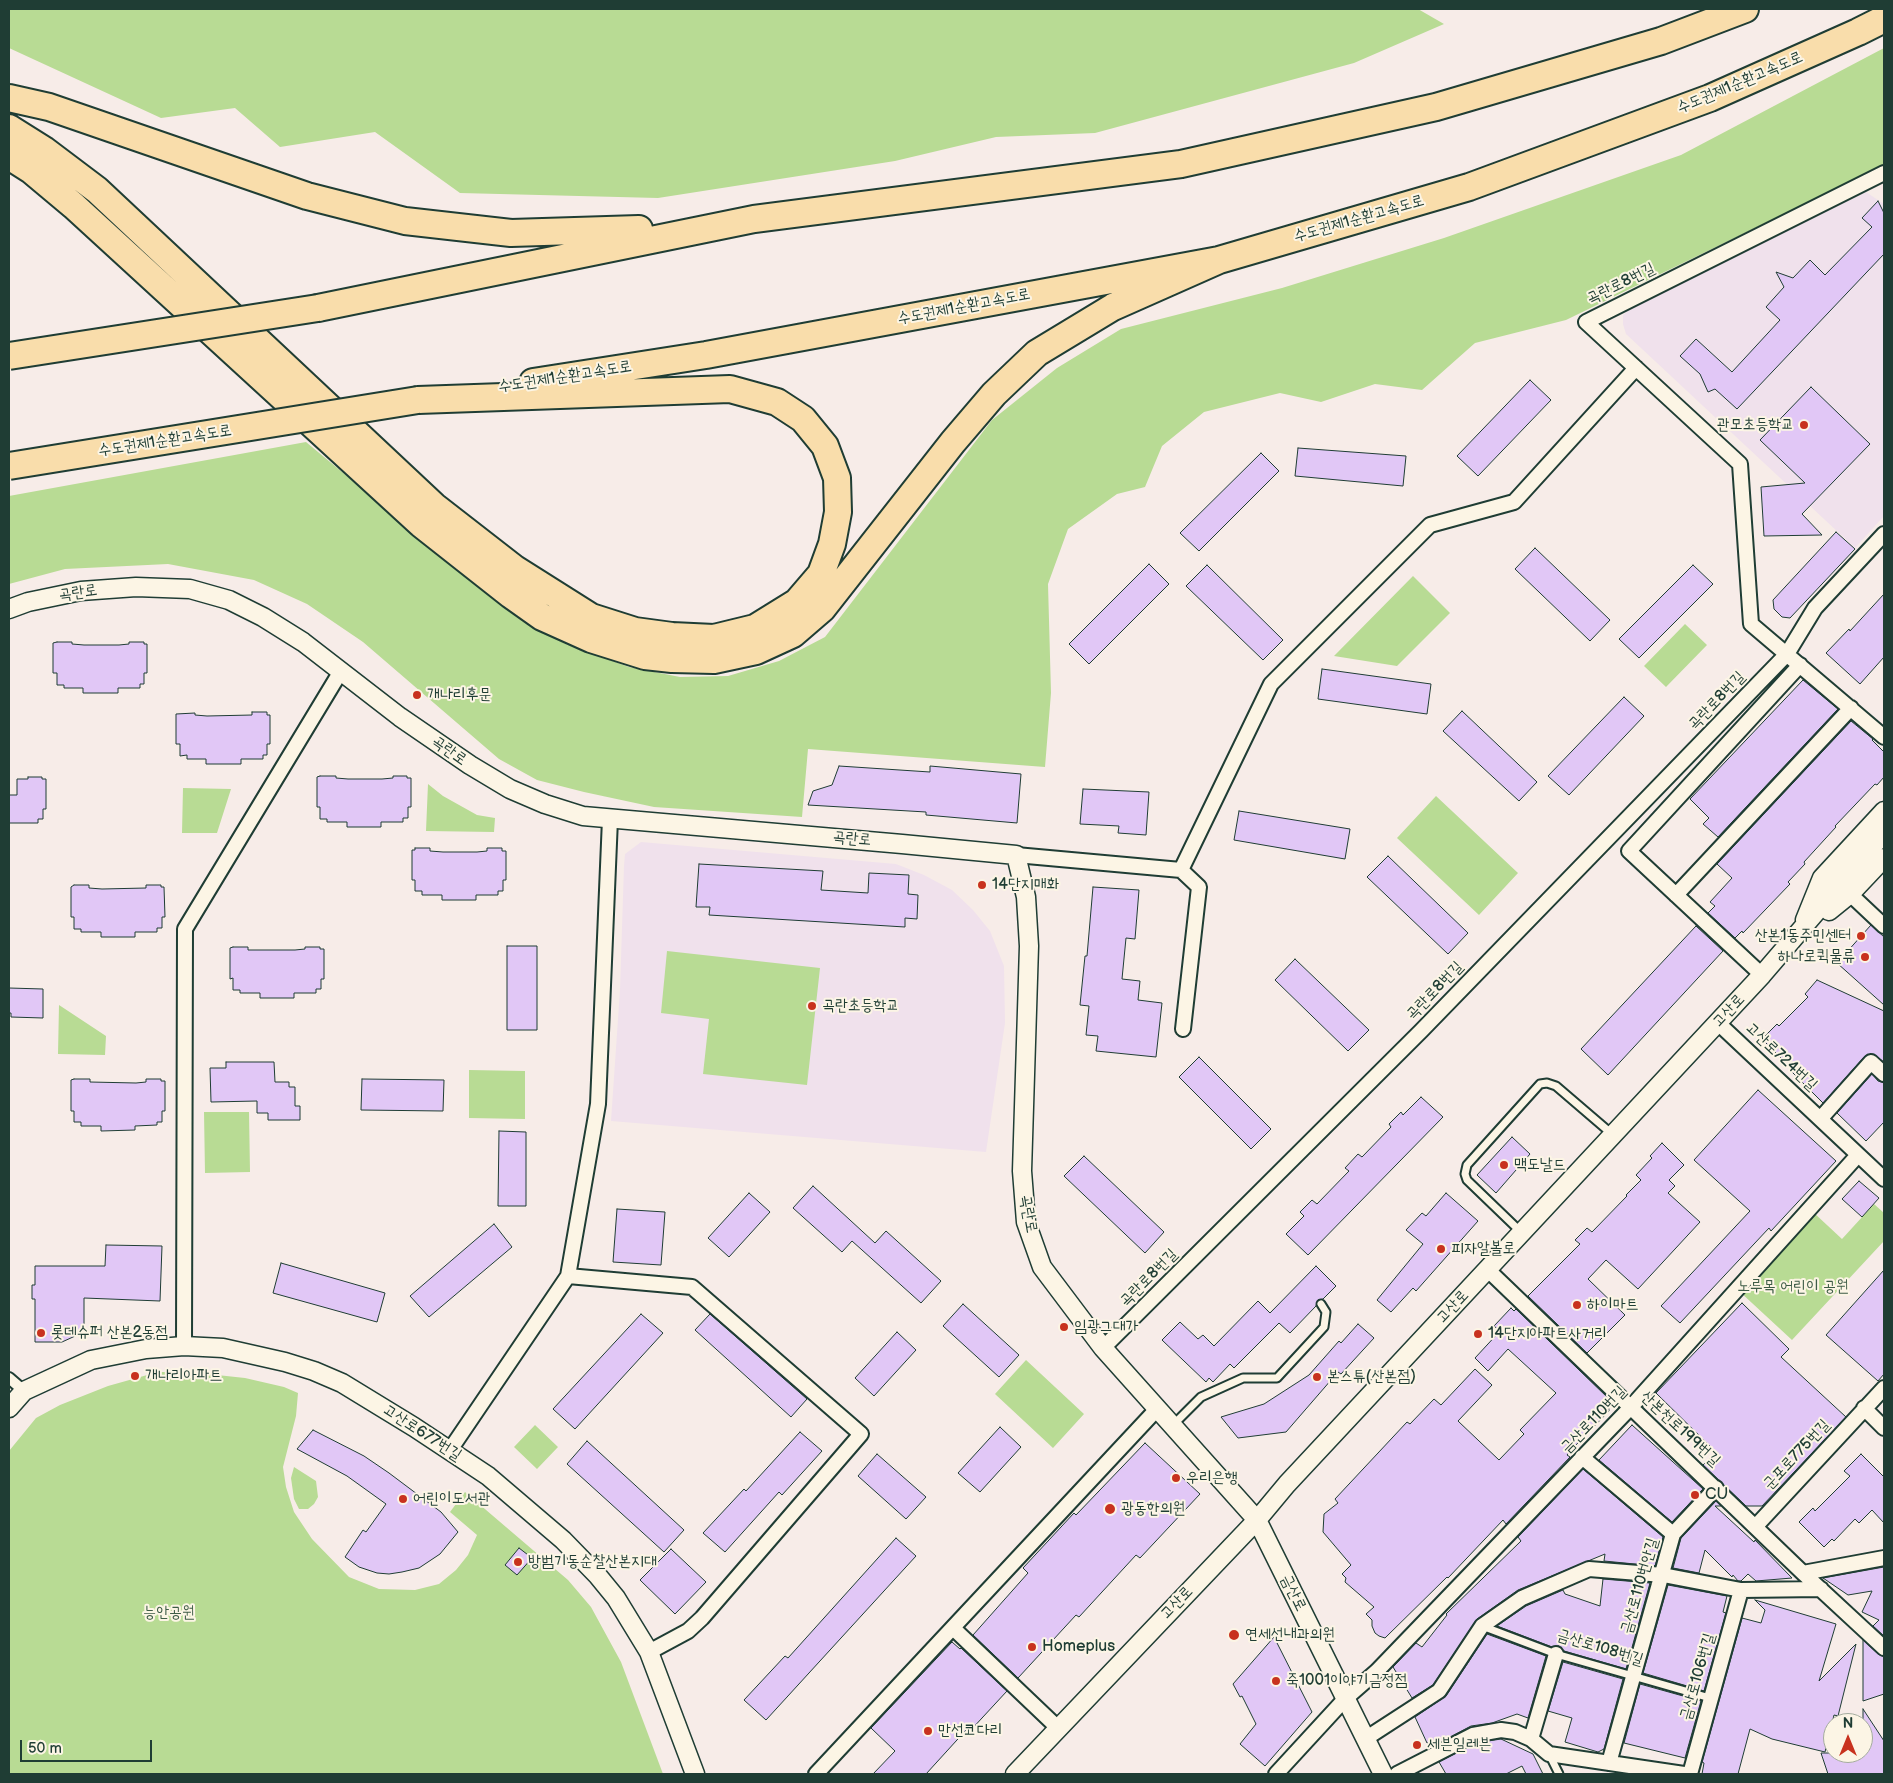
<!DOCTYPE html>
<meta charset="utf-8">
<style>
body{margin:0}
#map{position:relative;width:1893px;height:1783px;overflow:hidden;background:#f7ece8;font-family:"Balsamiq Sans",sans-serif}
canvas{display:block}
.frame{position:absolute;inset:0;border:10px solid #1f3d34;pointer-events:none}
.north{position:absolute;left:1823px;top:1713px;width:50px;height:50px;box-sizing:border-box;background:#fcf5e5;border:1px solid #a4ab9e;border-radius:50%;rotate:0deg;font-size:14px;font-weight:700;line-height:20px;text-align:center;color:#1f3d34}
.north::after{content:'';display:block;margin:auto;width:18px;height:22px;background:#c8321e;clip-path:polygon(50% 0,100% 100%,50% 72%,0 100%)}
.scale{position:absolute;left:20px;top:1740px;width:132px;height:22px;box-sizing:border-box;border:2px solid #1f3d34;border-top:0;padding-left:6px;font-size:15px;line-height:18px;white-space:nowrap;color:#1f3d34;-webkit-text-stroke:4px #fcf5e5;paint-order:stroke}
</style>
<div id="map">
<canvas width="1893" height="1783"></canvas>
<div class="frame"></div>
<div class="north">N</div>
<div class="scale">50 m</div>
</div>
<script>
const ctx = document.querySelector('canvas').getContext('2d');
ctx.lineJoin = 'round';
function paint(path, color) { ctx.fillStyle = color; ctx.fill(path, 'evenodd'); }
const poly = rows => new Path2D(rows.map(r => 'M' + r).join(''));
function stroke(path, color, width, dash) { ctx.strokeStyle = color; ctx.lineWidth = width; ctx.lineCap = dash ? 'butt' : 'round'; ctx.setLineDash(dash || []); ctx.stroke(path); }
function write(font, color, halo, rows, align = 'center') {
  ctx.font = font + ' "Balsamiq Sans","Poor Story",sans-serif'; ctx.lineWidth = 4; ctx.setLineDash([]); ctx.textBaseline = 'middle'; ctx.strokeStyle = halo; ctx.fillStyle = color; for (const [text, x, y, turn = 0] of rows) {
    ctx.save(); ctx.translate(x, y); ctx.rotate((+turn || 0) * Math.PI / 180); ctx.textAlign = isNaN(turn) ? turn : align; if (halo) ctx.strokeText(text, 0, 0); ctx.fillText(text, 0, 0); ctx.restore();
  }
}
paint(poly([
 [1866,192,1884,204,1884,516,1855,548,1626,334,1623,324,1623,315,1632,308],
 [641,842,896,864,924,875,952,890,973,910,990,931,1004,966,1005,1023,986,1152,611,1121,620,990,624,866,625,854]
]), '#f0e1ec');
paint(poly([
 [9,9,1418,9,1444,24,1354,63,1095,133,996,137,895,161,658,198,460,193,375,132,280,147,235,108,161,118,9,48],
 [1884,48,1884,164,1874,170,1566,320,1475,343,1422,390,1375,384,1321,402,1280,393,1204,412,1162,446,1145,487,1117,494,1068,529,1048,584,1051,693,1045,767,808,749,802,817,654,807,584,792,537,780,499,759,363,642,307,604,254,580,168,564,65,569,9,584,9,496,306,442,496,600,566,644,629,667,680,677,728,676,779,661,825,637,992,420,1057,368,1121,329,1282,288,1444,238,1681,155],
 [1413,576,1450,613,1397,666,1334,656],
 [1685,624,1707,645,1666,687,1644,666],
 [428,784,443,796,477,815,495,818,494,832,426,831],
 [183,788,231,789,217,833,182,833],
 [1436,796,1518,873,1479,915,1397,838],
 [667,951,820,968,807,1085,703,1074,709,1019,661,1013],
 [59,1005,106,1036,105,1055,58,1054],
 [469,1070,525,1071,525,1119,469,1118],
 [204,1112,249,1112,250,1172,205,1173],
 [1874,1204,1884,1213,1884,1241,1792,1340,1739,1291,1813,1212,1842,1239],
 [1026,1360,1084,1414,1053,1448,995,1394],
 [158,1372,189,1372,245,1378,284,1387,298,1393,296,1416,283,1467,286,1487,294,1512,312,1539,349,1577,379,1589,415,1590,439,1584,456,1570,468,1555,477,1535,450,1512,465,1492,568,1580,591,1607,621,1662,663,1774,9,1774,9,1451,36,1418,60,1405,108,1386],
 [535,1425,558,1447,537,1469,514,1447],
 [294,1467,316,1481,318,1497,314,1504,308,1509,299,1509,294,1499,291,1478]
]), '#b8db94');
const building = poly([
 [1878,201,1884,213,1884,254,1737,409,1715,389,1708,392,1700,374,1680,356,1696,339,1732,372,1780,320,1766,307,1784,287,1776,272,1793,278,1810,260,1825,275,1872,227,1862,218,1878,201],
 [1530,380,1551,400,1478,476,1457,456,1530,380],
 [1811,387,1870,444,1802,514,1822,535,1764,536,1761,487,1805,483,1760,440,1811,387],
 [1298,448,1406,456,1403,486,1295,476,1298,448],
 [1261,453,1279,471,1199,551,1180,533,1261,453],
 [1836,532,1855,549,1790,618,1782,617,1774,609,1773,600,1836,532],
 [1535,548,1610,620,1590,641,1515,569,1535,548],
 [1149,564,1169,584,1089,664,1069,644,1149,564],
 [1207,565,1283,640,1263,660,1186,586,1207,565],
 [1693,565,1713,584,1639,658,1619,639,1693,565],
 [1884,594,1884,657,1860,684,1826,653,1849,629,1850,631,1884,594],
 [57,642,72,642,72,644,84,645,119,645,129,644,129,642,144,642,144,644,147,644,147,673,144,673,144,684,140,684,140,688,118,688,118,693,83,693,83,688,64,688,64,685,57,685,57,673,53,673,53,643,57,642],
 [1322,669,1431,684,1427,714,1318,699,1322,669],
 [1803,680,1838,709,1718,837,1703,824,1709,818,1690,799,1803,680],
 [1624,697,1644,716,1569,795,1548,776,1624,697],
 [1462,711,1537,782,1519,801,1443,731,1462,711],
 [252,712,267,712,267,715,270,715,270,744,267,744,267,755,263,755,263,759,241,759,241,764,206,764,206,759,187,759,187,755,180,756,180,744,176,744,176,714,195,713,195,715,207,716,252,715,252,712],
 [1851,721,1873,739,1872,740,1884,752,1884,777,1877,785,1875,784,1835,826,1836,827,1804,862,1805,864,1788,882,1790,884,1743,933,1742,931,1735,938,1708,913,1715,906,1710,902,1732,878,1717,864,1851,721],
 [839,766,930,772,930,766,1021,774,1017,823,926,815,926,812,808,805,813,791,832,785,839,766],
 [320,776,336,776,336,778,348,779,382,779,393,778,393,776,407,776,407,778,411,778,411,807,408,807,408,818,403,818,403,822,381,822,381,827,347,827,347,822,327,822,327,819,320,819,320,807,317,807,317,777,320,776],
 [28,777,42,777,42,779,46,779,46,809,43,809,43,819,38,819,38,823,9,823,9,795,17,795,17,779,28,779,28,777],
 [1083,789,1149,792,1146,835,1118,833,1119,826,1080,824,1083,789],
 [1239,811,1350,829,1345,859,1234,840,1239,811],
 [415,848,430,848,430,851,443,852,477,852,487,851,487,848,502,848,502,851,506,851,506,880,503,880,503,891,498,891,498,895,476,895,476,900,442,900,442,895,422,895,422,891,415,891,415,880,412,880,412,850,415,850,415,848],
 [1388,856,1468,933,1448,954,1367,877,1388,856],
 [699,864,823,871,821,890,868,893,869,873,909,875,908,894,918,895,917,919,905,918,905,927,709,915,710,907,696,907,699,864],
 [74,885,89,885,89,888,102,889,146,888,146,885,161,885,161,887,164,887,165,917,162,917,162,928,157,928,157,932,135,932,135,937,101,937,101,932,81,932,81,929,74,929,74,917,71,917,71,887,74,885],
 [1093,887,1139,890,1135,939,1126,938,1122,979,1140,981,1138,1000,1162,1003,1156,1057,1096,1051,1098,1036,1086,1035,1089,1006,1080,1005,1085,956,1087,956,1093,887],
 [1871,925,1884,937,1884,1005,1837,963,1871,925],
 [1696,926,1723,951,1608,1075,1581,1049,1696,926],
 [507,946,537,946,537,1030,507,1030,507,946],
 [233,947,248,947,248,950,295,950,305,949,305,947,320,947,320,949,324,949,324,979,321,979,321,989,316,989,316,993,294,993,294,998,260,998,260,993,240,993,240,990,233,990,233,978,230,979,230,948,233,947],
 [1295,959,1369,1030,1348,1051,1275,980,1295,959],
 [1817,980,1884,1011,1884,1062,1873,1054,1865,1056,1823,1103,1790,1070,1791,1068,1762,1039,1777,1024,1779,1026,1808,997,1805,994,1817,980],
 [9,988,43,989,43,1018,11,1017,11,1013,9,1013,9,988],
 [1199,1057,1271,1129,1251,1149,1179,1077,1199,1057],
 [226,1062,274,1062,275,1082,289,1082,289,1087,295,1087,295,1106,300,1106,300,1120,268,1120,268,1113,257,1113,257,1101,211,1102,210,1068,226,1068,226,1062],
 [1872,1074,1878,1081,1884,1083,1884,1122,1866,1141,1837,1113,1872,1074],
 [74,1079,90,1079,90,1082,136,1083,146,1082,146,1079,161,1079,161,1081,165,1081,165,1111,162,1111,162,1122,157,1122,157,1125,135,1126,135,1130,101,1131,101,1126,81,1126,81,1122,74,1122,74,1111,71,1111,71,1080,74,1079],
 [362,1079,444,1080,443,1111,361,1110,362,1079],
 [1758,1090,1836,1161,1771,1231,1769,1228,1680,1323,1661,1306,1750,1211,1694,1160,1758,1090],
 [1421,1097,1443,1117,1308,1255,1286,1234,1304,1216,1300,1212,1312,1200,1317,1204,1349,1171,1345,1168,1358,1154,1362,1157,1391,1127,1389,1124,1401,1112,1403,1115,1421,1097],
 [499,1131,526,1132,526,1206,498,1206,499,1131],
 [1512,1137,1530,1154,1496,1193,1477,1175,1512,1137],
 [1662,1143,1684,1165,1669,1180,1675,1186,1668,1193,1700,1222,1638,1289,1606,1260,1588,1279,1625,1315,1587,1353,1528,1296,1580,1244,1575,1240,1587,1228,1592,1232,1627,1196,1626,1195,1641,1180,1636,1175,1652,1158,1650,1156,1662,1143],
 [1084,1156,1164,1232,1145,1253,1064,1176,1084,1156],
 [1859,1181,1879,1198,1862,1217,1842,1199,1859,1181],
 [813,1186,875,1243,886,1231,941,1281,921,1303,852,1241,842,1252,793,1208,813,1186],
 [749,1193,770,1212,729,1257,708,1238,749,1193],
 [1446,1193,1478,1221,1416,1291,1413,1288,1391,1312,1377,1300,1423,1244,1406,1230,1422,1213,1426,1216,1446,1193],
 [617,1209,665,1212,661,1265,613,1262,617,1209],
 [494,1224,512,1247,429,1317,410,1296,494,1224],
 [106,1245,162,1246,160,1301,84,1298,84,1332,62,1342,35,1342,35,1299,32,1299,32,1285,35,1285,35,1266,105,1266,106,1245],
 [281,1263,385,1293,377,1322,273,1293,281,1263],
 [1316,1266,1336,1286,1323,1299,1318,1300,1316,1306,1290,1333,1279,1323,1234,1368,1230,1364,1213,1382,1209,1378,1206,1382,1162,1340,1180,1322,1198,1339,1203,1335,1214,1346,1258,1301,1270,1313,1316,1266],
 [1884,1270,1884,1374,1878,1381,1826,1335,1884,1270],
 [1742,1303,1789,1349,1781,1357,1846,1417,1762,1506,1746,1506,1703,1465,1716,1452,1656,1393,1742,1303],
 [963,1304,1019,1355,999,1377,943,1326,963,1304],
 [1511,1308,1514,1311,1516,1309,1608,1398,1609,1411,1572,1449,1567,1455,1570,1457,1506,1524,1503,1520,1448,1578,1447,1577,1385,1638,1379,1636,1375,1633,1372,1626,1372,1620,1366,1614,1374,1607,1345,1582,1346,1578,1342,1574,1351,1565,1323,1532,1324,1514,1338,1503,1335,1499,1407,1422,1410,1424,1434,1399,1441,1405,1475,1369,1492,1385,1458,1421,1499,1460,1524,1434,1520,1430,1556,1393,1508,1349,1488,1371,1475,1358,1500,1331,1494,1326,1511,1308],
 [641,1314,663,1333,575,1429,553,1409,641,1314],
 [710,1314,807,1399,791,1417,695,1330,710,1314],
 [1358,1324,1374,1338,1341,1374,1338,1372,1286,1432,1238,1438,1221,1417,1264,1404,1309,1375,1339,1341,1341,1343,1358,1324],
 [897,1332,916,1350,874,1396,855,1378,897,1332],
 [1632,1425,1703,1489,1672,1522,1599,1460,1632,1425],
 [1000,1427,1021,1447,980,1492,958,1473,1000,1427],
 [313,1430,364,1456,389,1473,441,1512,458,1532,440,1554,419,1568,402,1572,389,1574,377,1573,359,1567,345,1557,363,1530,366,1532,386,1504,347,1476,297,1449,313,1430],
 [800,1432,822,1451,782,1495,779,1492,725,1552,703,1533,744,1489,746,1491,800,1432],
 [587,1441,684,1530,664,1552,567,1464,587,1441],
 [1145,1443,1200,1494,1140,1558,1136,1555,1079,1617,1076,1615,1018,1678,973,1635,1028,1573,1023,1568,1074,1513,1076,1515,1145,1443],
 [877,1454,926,1497,906,1519,858,1476,877,1454],
 [1861,1454,1884,1477,1884,1523,1872,1510,1859,1523,1855,1519,1834,1541,1832,1539,1824,1547,1799,1522,1813,1508,1815,1511,1850,1476,1844,1471,1861,1454],
 [1583,1469,1663,1537,1655,1566,1604,1561,1605,1554,1518,1590,1477,1619,1433,1685,1412,1698,1393,1667,1416,1643,1422,1647,1447,1615,1446,1614,1521,1541,1518,1537,1583,1469],
 [1716,1501,1721,1506,1715,1506,1754,1542,1755,1540,1792,1578,1756,1581,1748,1574,1741,1581,1738,1581,1733,1575,1732,1577,1705,1550,1699,1573,1673,1568,1681,1538,1716,1501],
 [896,1538,916,1556,766,1720,744,1700,785,1656,788,1658,896,1538],
 [519,1548,532,1558,517,1575,505,1565,519,1548],
 [671,1549,706,1582,675,1614,640,1580,671,1549],
 [1884,1567,1884,1636,1873,1626,1879,1620,1862,1612,1872,1591,1848,1595,1823,1578,1884,1567],
 [1603,1579,1650,1583,1626,1669,1564,1651,1559,1646,1552,1647,1497,1626,1526,1606,1563,1590,1565,1594,1600,1606,1603,1579],
 [1668,1585,1727,1596,1723,1612,1726,1613,1704,1691,1643,1673,1668,1585],
 [1755,1600,1836,1624,1819,1681,1856,1644,1838,1716,1834,1715,1825,1752,1772,1739,1750,1729,1738,1774,1702,1774,1704,1763,1702,1762,1742,1618,1761,1623,1765,1610,1755,1600],
 [1487,1634,1546,1656,1528,1718,1517,1714,1492,1723,1471,1726,1431,1747,1429,1743,1427,1743,1415,1717,1446,1696,1487,1634],
 [1274,1637,1312,1712,1265,1766,1240,1744,1256,1724,1242,1696,1240,1697,1233,1684,1274,1637],
 [1863,1640,1878,1654,1884,1657,1884,1694,1863,1701,1863,1640],
 [952,1642,960,1649,961,1648,1007,1691,970,1731,967,1729,926,1774,873,1774,895,1751,871,1728,952,1642],
 [1563,1662,1623,1679,1604,1749,1598,1752,1565,1742,1572,1718,1548,1711,1563,1662],
 [1640,1684,1701,1701,1685,1758,1624,1743,1640,1684],
 [1863,1709,1884,1741,1884,1774,1828,1774,1821,1753,1863,1753,1863,1709],
 [1501,1739,1533,1754,1543,1774,1526,1774,1522,1766,1506,1774,1446,1774,1439,1762,1476,1743,1501,1739]
]);
paint(building, '#e1c7f6');
stroke(building, '#1f3d34', 1);
const service = poly([
 [1522,1233,1467,1180,1465,1174,1467,1165,1540,1084,1547,1083,1556,1086,1612,1134],
 [1172,1426,1201,1397,1243,1378,1277,1378,1324,1327,1326,1312,1321,1304],
 [1482,1626,1556,1654,1710,1698],
 [1549,1754,1559,1774]
]);
const pedestrian = poly([
 [9,1378,24,1391]
]);
const minor = poly([
 [1884,173,1586,322,1740,464,1751,624,1884,737],
 [1016,855,1181,870,1271,684,1430,525,1514,502,1636,368],
 [1181,870,1199,887,1183,1029],
 [1850,894,1884,926],
 [1676,895,1851,708],
 [1762,975,1629,851,1800,665],
 [1718,1023,1884,1179],
 [1821,1118,1871,1062,1884,1074],
 [1488,1270,1803,1573,1884,1648],
 [568,1276,692,1287,861,1434,702,1618,688,1631,649,1652],
 [184,1346,185,929,341,671],
 [1103,1348,1421,1031,1787,654,1815,608,1884,534],
 [1864,1408,1884,1428],
 [450,1450,568,1276,598,1104,610,819],
 [1582,1457,1673,1534,1609,1763],
 [1756,1526,1884,1388],
 [1673,1534,1716,1488],
 [1803,1573,1884,1558],
 [953,1628,1058,1728],
 [1365,1739,1439,1691,1482,1626,1522,1598,1589,1569,1663,1575,1741,1590,1821,1589],
 [1531,1739,1556,1654],
 [816,1774,1157,1409],
 [1276,1774,1345,1699,1377,1671,1631,1407,1858,1155],
 [1397,1774,1473,1735,1501,1730,1515,1732,1531,1739,1549,1754,1684,1774],
 [1690,1774,1741,1590]
]);
const tertiary = poly([
 [9,609,28,602,81,591,136,587,190,589,229,600,263,617,303,642,400,717,470,765,510,789,545,804,583,816,902,844,1016,855,1026,897,1029,946,1022,1171,1026,1222,1042,1267,1103,1348,1257,1520,1383,1774],
 [1829,911,1850,894,1884,858],
 [1805,920,1822,878,1884,811],
 [9,1408,24,1391,91,1360,146,1349,184,1346,223,1348,285,1362,314,1371,342,1383,414,1427,488,1476,563,1540,598,1576,616,1598,649,1652,695,1774],
 [1015,1774,1257,1520,1287,1484,1762,975,1884,833]
]);
const motorway = poly([
 [9,98,49,107,307,196,405,221,511,233,639,229],
 [9,128,44,150,97,190,434,506,515,569,591,617,635,631,672,636,714,638,755,628,797,602,821,574,832,544,838,512,837,478,825,446,803,419,777,402,730,389,418,400],
 [9,156,31,170,74,206,421,524,511,595,542,617,591,639,645,656,672,659,714,660,756,651,793,634,822,609,953,442,994,394,1037,353,1113,307,1219,260],
 [318,308,754,219,1181,164,1436,107,1661,41,1745,9],
 [533,382,706,355,1219,260,1469,187,1710,98,1858,32,1884,19]
]);
stroke(service, '#1f3d34', 11);
stroke(pedestrian, '#1f3d34', 14);
stroke(minor, '#1f3d34', 18);
stroke(tertiary, '#1f3d34', 21);
stroke(motorway, '#1f3d34', 30);
stroke(service, '#fcf5e5', 7);
stroke(pedestrian, '#fcf5e5', 10);
stroke(minor, '#fcf5e5', 14);
stroke(tertiary, '#fcf5e5', 18);
stroke(motorway, '#f9ddab', 26);
const motorwayBridge = poly([
 [9,356,318,308],
 [9,466,418,400]
]);
stroke(motorwayBridge, '#1f3d34', 30, []);
stroke(motorwayBridge, '#f9ddab', 26);
for (const [x, y, r, color] of [
 [1804,425,5,"#c8321e"],
 [417,695,5,"#c8321e"],
 [982,885,5,"#c8321e"],
 [1861,936,5,"#c8321e"],
 [1865,957,5,"#c8321e"],
 [812,1006,5,"#c8321e"],
 [1504,1165,5,"#c8321e"],
 [1441,1249,5,"#c8321e"],
 [1577,1305,5,"#c8321e"],
 [1064,1327,5,"#c8321e"],
 [41,1333,5,"#c8321e"],
 [1478,1334,5,"#c8321e"],
 [135,1376,5,"#c8321e"],
 [1317,1377,5,"#c8321e"],
 [1176,1478,5,"#c8321e"],
 [1695,1495,5,"#c8321e"],
 [403,1499,5,"#c8321e"],
 [1110,1509,6,"#c8321e"],
 [518,1562,5,"#c8321e"],
 [1234,1635,6,"#c8321e"],
 [1032,1647,5,"#c8321e"],
 [1276,1681,5,"#c8321e"],
 [928,1731,5,"#c8321e"],
 [1417,1745,5,"#c8321e"]
]) { const dot = new Path2D(); dot.arc(x, y, r, 0, 2 * Math.PI); ctx.fillStyle = color; ctx.fill(dot); stroke(dot, '#fcf5e5', 2); }
write('16px', '#1f3d34', '#fcf5e5', [
 ["수도권제1순환고속도로",1740,83,-23],
 ["수도권제1순환고속도로",1359,219,-16],
 ["곡란로8번길",1621,284,-26],
 ["수도권제1순환고속도로",964,307,-11],
 ["수도권제1순환고속도로",565,377,-9],
 ["수도권제1순환고속도로",165,441,-9],
 ["곡란로",78,593,-8],
 ["곡란로8번길",1717,701,-46],
 ["곡란로",449,751,35],
 ["곡란로",852,839,5],
 ["곡란로8번길",1435,991,-46],
 ["고산로",1729,1011,-47],
 ["고산로724번길",1781,1057,43],
 ["곡란로",1028,1214,80],
 ["곡란로8번길",1149,1278,-45],
 ["고산로",1453,1307,-47],
 ["금산로110번길",1594,1420,-46],
 ["산본천로199번길",1680,1429,43],
 ["고산로677번길",422,1433,33],
 ["군포로775번길",1797,1455,-47],
 ["금산로110번안길",1640,1586,-74],
 ["금산로",1293,1593,64],
 ["고산로",1177,1603,-46],
 ["금산로108번길",1600,1648,17],
 ["금산로106번길",1698,1677,-74]
]);
write('16px', '#1f3d34', '#fcf5e5', [
 ["관모초등학교",1794,425,"right"],
 ["개나리후문",427,695],
 ["14단지매화",992,885],
 ["산본1동주민센터",1851,936,"right"],
 ["하나로퀵물류",1855,957,"right"],
 ["곡란초등학교",822,1006],
 ["맥도날드",1514,1165],
 ["피자알볼로",1451,1249],
 ["하이마트",1587,1305],
 ["임광그대가",1074,1327],
 ["롯데슈퍼 산본2동점",51,1333],
 ["14단지아파트사거리",1488,1334],
 ["개나리아파트",145,1376],
 ["본스튜(산본점)",1327,1377],
 ["우리은행",1186,1478],
 ["CU",1705,1495],
 ["어린이도서관",413,1499],
 ["광동한의원",1121,1509],
 ["방범기동순찰산본지대",528,1562],
 ["연세선내과의원",1245,1635],
 ["Homeplus",1042,1647],
 ["죽1001이야기금정점",1286,1681],
 ["만선코다리",938,1731],
 ["세븐일레븐",1427,1745]
], 'left');
write('16px', '#3e5d47', '#fcf5e5', [
 ["노루목 어린이 공원",1793,1287],
 ["능안공원",169,1613]
]);
</script>
